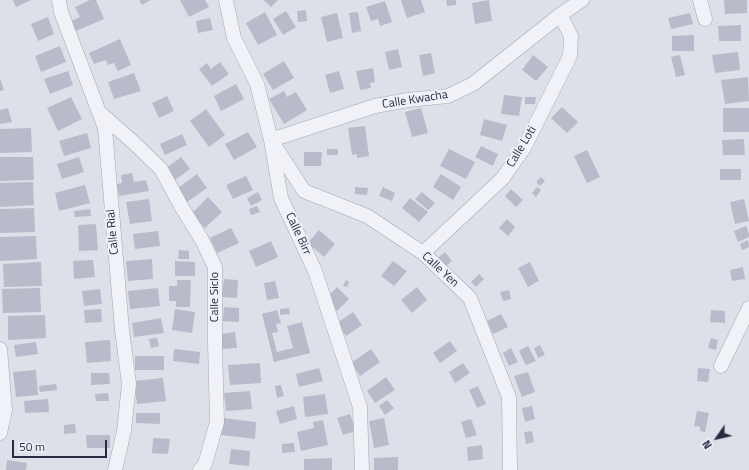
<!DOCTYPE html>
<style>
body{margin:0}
#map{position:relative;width:749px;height:470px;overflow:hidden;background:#dee0e9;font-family:"Titillium Web",sans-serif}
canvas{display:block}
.north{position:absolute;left:697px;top:418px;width:40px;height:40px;-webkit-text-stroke:3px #edf0f6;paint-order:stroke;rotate:236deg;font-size:11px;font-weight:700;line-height:16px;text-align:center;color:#262b41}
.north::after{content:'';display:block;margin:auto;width:14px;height:18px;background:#262b41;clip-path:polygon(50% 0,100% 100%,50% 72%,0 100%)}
.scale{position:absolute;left:12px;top:440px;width:95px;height:18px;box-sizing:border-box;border:2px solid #262b41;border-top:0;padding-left:5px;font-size:12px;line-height:14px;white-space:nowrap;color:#262b41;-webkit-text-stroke:3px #edf0f6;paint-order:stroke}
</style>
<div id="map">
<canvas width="749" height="470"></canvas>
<div class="north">N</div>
<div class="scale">50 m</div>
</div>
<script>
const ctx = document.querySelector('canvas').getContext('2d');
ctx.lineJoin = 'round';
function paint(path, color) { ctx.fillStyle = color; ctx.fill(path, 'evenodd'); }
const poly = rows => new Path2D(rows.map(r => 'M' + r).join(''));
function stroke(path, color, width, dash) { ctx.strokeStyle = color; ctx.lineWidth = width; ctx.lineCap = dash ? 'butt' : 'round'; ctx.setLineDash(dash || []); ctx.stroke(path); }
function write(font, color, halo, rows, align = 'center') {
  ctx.font = font + ' "Titillium Web",sans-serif'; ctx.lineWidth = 4; ctx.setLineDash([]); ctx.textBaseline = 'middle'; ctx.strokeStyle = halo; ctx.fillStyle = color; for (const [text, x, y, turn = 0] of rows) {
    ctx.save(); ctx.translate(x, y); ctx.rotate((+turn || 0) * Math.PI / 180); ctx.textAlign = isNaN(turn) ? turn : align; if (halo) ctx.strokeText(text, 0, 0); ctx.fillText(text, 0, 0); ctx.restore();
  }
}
paint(poly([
 [13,0,31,0,16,7],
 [90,0,96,0,104,19,76,31,71,21,80,17,75,7],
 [139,0,151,0,142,5],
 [180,0,205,0,209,7,189,17],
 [263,0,278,0,271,7],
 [401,0,421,0,425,12,407,18],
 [446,0,456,0,456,5,447,6],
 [489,0,492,21,475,24,472,3],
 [724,0,747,0,747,13,725,14],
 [385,1,392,22,380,26,378,19,371,21,366,7],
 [306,10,307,21,298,22,297,11],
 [286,11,296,27,283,35,273,19],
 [265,12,277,35,258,45,246,23],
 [358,12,361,31,352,33,349,13],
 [337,13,343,38,327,42,321,17],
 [690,13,693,24,671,29,668,18],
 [48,17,54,34,38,41,31,24],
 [210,18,213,30,198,33,196,21],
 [741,25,741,41,719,41,718,26],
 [694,35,694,51,672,51,672,36],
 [120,39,131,65,118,71,114,63,108,65,106,60,94,64,89,53],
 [60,46,66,62,41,72,35,56],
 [398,49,402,67,389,70,385,52],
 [738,52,740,70,715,73,712,55],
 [431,53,435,73,423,76,419,55],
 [533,55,548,67,536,81,522,70],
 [680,55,685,75,676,77,671,57],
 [284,61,294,78,273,90,263,74],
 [220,62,229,74,212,86,199,69,207,63,211,69],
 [373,68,375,82,370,83,371,88,360,90,356,71],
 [68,71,73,85,50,94,44,79],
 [339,71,344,89,330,93,325,75],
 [134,73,141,91,114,99,108,82],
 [748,77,749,101,725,104,721,80],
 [0,79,4,90,0,91],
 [236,84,244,99,221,111,214,96],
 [284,91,287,97,296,92,307,110,284,124,269,99],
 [504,95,522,97,519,116,501,114],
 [167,96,174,111,159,118,152,103],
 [71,97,82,119,58,131,47,108],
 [525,97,536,97,535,104,525,104],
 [562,107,578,122,567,133,551,118],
 [8,108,12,122,0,124,0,110],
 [421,108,428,133,412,137,405,112],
 [723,108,749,108,749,132,723,132],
 [206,109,225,135,209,147,190,121],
 [484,119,507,125,502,141,480,135],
 [365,126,369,156,357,158,357,154,352,155,348,128],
 [31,128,32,152,0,153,0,129],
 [248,132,257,147,234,160,225,144],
 [87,133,91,148,64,156,59,141],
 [182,134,187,145,165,155,160,144],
 [744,139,745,155,723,155,722,140],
 [481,146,498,154,493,166,475,157],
 [327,149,338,149,338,155,327,155],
 [449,149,475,162,466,179,440,166],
 [587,150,600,177,587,183,574,156],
 [304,152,322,152,321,166,304,166],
 [0,157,33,157,34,180,0,181],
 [79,157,84,172,62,179,57,164],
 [181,157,190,169,175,180,166,168],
 [720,169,741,169,741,180,720,180],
 [132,173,134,182,146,180,149,191,119,196,117,184,122,183,121,175],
 [197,174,207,188,187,202,178,188],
 [441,174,461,187,453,200,433,187],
 [246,176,253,190,233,199,226,185],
 [541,177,545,181,540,186,536,182],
 [33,182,34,205,0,207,0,183],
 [85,185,90,203,59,211,55,193],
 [355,187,368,188,367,195,355,194],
 [383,187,395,193,392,201,379,196],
 [537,187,541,190,536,197,532,193],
 [511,189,523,200,516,207,505,196],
 [258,192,262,200,251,206,247,198],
 [422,192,435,203,428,210,415,199],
 [208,197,222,212,205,228,191,214],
 [410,198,428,212,419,222,402,208],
 [149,199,152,221,130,224,126,202],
 [744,199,749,221,735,224,730,202],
 [257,206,260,212,251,215,249,209],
 [34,208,35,232,0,233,0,209],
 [90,209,91,216,75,217,74,211],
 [507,219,515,227,508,236,499,228],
 [96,224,98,250,79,251,78,225],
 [746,226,749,234,749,237,738,242,734,231],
 [231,228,239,243,217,253,210,238],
 [319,230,335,244,324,257,308,243],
 [158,231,160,246,135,249,133,234],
 [36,236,37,259,0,261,0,237],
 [748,240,749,247,742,250,740,244],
 [271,241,278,257,256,267,249,251],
 [179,250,189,251,189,259,178,259],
 [445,252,452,261,445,267,438,258],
 [152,259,153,279,128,281,126,261],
 [93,260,95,277,74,279,73,261],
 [175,261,195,262,195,276,175,276],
 [393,261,407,271,394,286,381,276],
 [41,262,42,286,4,287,3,264],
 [530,262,539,281,528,287,518,268],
 [743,267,745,279,732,281,730,270],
 [479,274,484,279,476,287,471,282],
 [224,279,238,280,237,298,222,297],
 [177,280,191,280,190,307,176,307,176,301,169,301,169,286,177,286],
 [346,280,349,282,347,287,343,286],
 [275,281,279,298,267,300,264,283],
 [337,287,349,299,337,311,325,299],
 [417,287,427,300,412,313,401,300],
 [40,288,41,312,3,313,2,289],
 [158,288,160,306,130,309,128,291],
 [100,289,102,304,84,306,82,291],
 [509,290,511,299,503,301,500,292],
 [224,307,239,308,239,322,223,321],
 [289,308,290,314,280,315,280,309],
 [101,309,102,322,85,323,84,310],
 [175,309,195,312,192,333,172,330],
 [277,310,281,323,276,324,278,332,272,333,277,352,293,348,287,326,302,322,310,353,274,362,262,314],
 [711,310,725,311,725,323,710,322],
 [353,312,362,325,346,336,337,323],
 [501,314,508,327,493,334,487,321],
 [45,315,46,338,8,340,8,316],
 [161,318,164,333,134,337,132,323],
 [235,332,237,348,222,349,221,334],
 [157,338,159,346,151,348,149,339],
 [711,338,718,340,716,350,708,348],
 [110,340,111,361,87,363,85,342],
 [450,341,457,351,440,363,433,353],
 [36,342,38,354,16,357,14,345],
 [540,345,545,355,538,358,534,348],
 [528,346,536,361,526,365,519,351],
 [511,348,518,362,509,366,503,353],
 [174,349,200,352,199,364,173,361],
 [371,349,380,362,360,376,351,363],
 [135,356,164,356,164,370,135,370],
 [260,363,261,383,230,385,228,365],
 [463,363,470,373,455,383,449,372],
 [319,368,323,381,299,387,296,374],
 [698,368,710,369,708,382,697,381],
 [36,370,38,395,16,397,13,372],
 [528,372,535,392,522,397,514,376],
 [91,373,109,373,110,384,91,385],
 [386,377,395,390,375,403,367,391],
 [163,378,166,401,137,404,134,381],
 [56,384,57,390,40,392,39,386],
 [281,385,284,396,277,398,275,386],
 [478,386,486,404,477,408,469,390],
 [250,391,252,409,226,411,224,393],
 [108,393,109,401,96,401,95,394],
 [325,394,328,414,305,417,303,397],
 [48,399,49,412,25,413,24,401],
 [387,400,394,408,385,415,379,406],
 [294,406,297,419,280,424,276,411],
 [532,406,535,419,525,422,522,408],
 [697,411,709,413,705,432,700,431,700,427,694,426],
 [136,413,160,413,160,424,136,423],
 [350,414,356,431,343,435,337,418],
 [223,418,256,422,255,439,221,435],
 [384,418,389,445,374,448,369,421],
 [471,419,477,435,466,438,461,422],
 [323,420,328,445,301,451,297,432,314,428,313,422],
 [75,424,76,433,64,434,64,425],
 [532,431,534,442,526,444,524,432],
 [86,435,110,435,110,448,87,448],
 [153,438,170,439,168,454,152,453],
 [294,443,295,452,282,453,282,444],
 [482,445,483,459,468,461,467,447],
 [231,449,250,451,249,466,229,464],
 [398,457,398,470,374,470,374,458],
 [332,458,332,470,304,470,304,459],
 [7,460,27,463,26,470,6,470]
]), '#b8bbc9');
const minor = poly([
 [59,0,61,12,105,128,122,330,129,384,124,431,115,470],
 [226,0,234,38,257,84,271,140,281,198,315,271,360,407,362,470],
 [700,0,705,19],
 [100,113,133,142,161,169,181,206,202,240,215,267,215,343,217,422,205,464,200,470],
 [423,253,502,179,524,148,570,56,571,36,560,15],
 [0,349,5,410,0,433],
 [721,366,749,308],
 [510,470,509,397,470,298,423,253,367,216,304,191,271,140,375,106,408,100,448,96,473,84,560,15,582,0]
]);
stroke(minor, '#a3a6b3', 15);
stroke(minor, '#f1f2f7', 14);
write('12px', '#262b41', '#edf0f6', [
 ["Calle Kwacha",415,100,-9],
 ["Calle Loti",522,147,-59],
 ["Calle Rial",113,232,-95],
 ["Calle Birr",298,234,65],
 ["Calle Yen",440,270,43],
 ["Calle Siclo",215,297,-90]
]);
</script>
